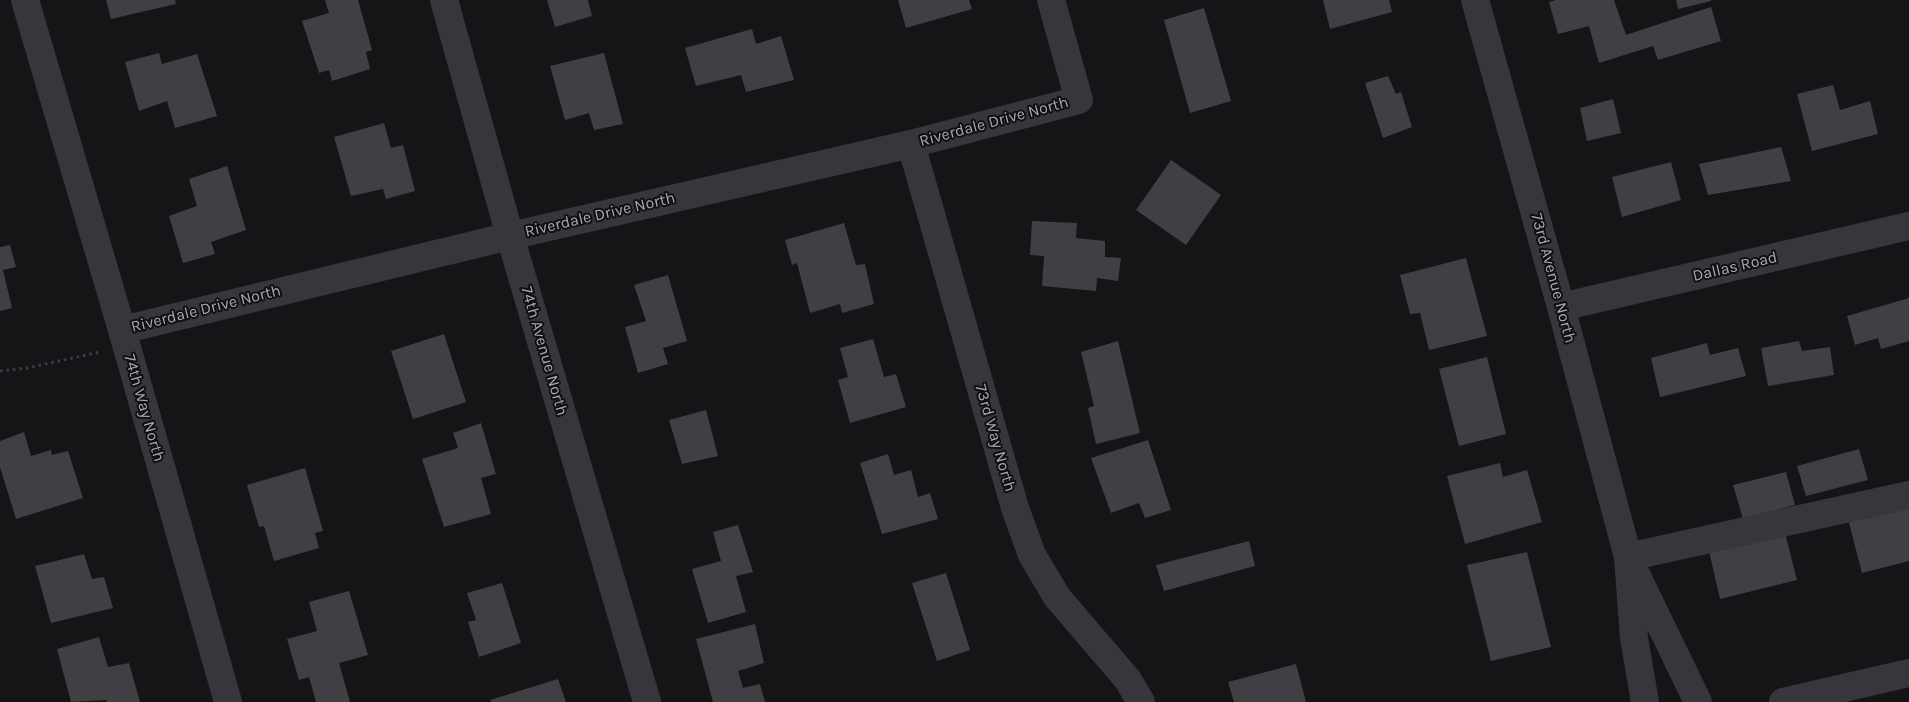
<!DOCTYPE html>
<style>
body{margin:0}
canvas{display:block;background:#151517}
</style>
<canvas width="1909" height="702"></canvas>
<script>
const ctx = document.querySelector('canvas').getContext('2d');
ctx.lineJoin = 'round';
function paint(path, color) { ctx.fillStyle = color; ctx.fill(path, 'evenodd'); }
const poly = rows => new Path2D(rows.map(r => 'M' + r).join(''));
function stroke(path, color, width, dash) { ctx.strokeStyle = color; ctx.lineWidth = width; ctx.lineCap = dash ? 'butt' : 'round'; ctx.setLineDash(dash || []); ctx.stroke(path); }
function write(font, color, halo, rows, align = 'center') {
  ctx.font = font + ' Karla,sans-serif'; ctx.lineWidth = 4; ctx.setLineDash([]); ctx.textBaseline = 'middle'; ctx.strokeStyle = halo; ctx.fillStyle = color; for (const [text, x, y, turn = 0] of rows) {
    ctx.save(); ctx.translate(x, y); ctx.rotate((+turn || 0) * Math.PI / 180); ctx.textAlign = isNaN(turn) ? turn : align; if (halo) ctx.strokeText(text, 0, 0); ctx.fillText(text, 0, 0); ctx.restore();
  }
}
paint(poly([
 [106,0,175,0,176,4,111,19],
 [325,0,358,0,372,50,366,52,370,69,332,81,329,70,319,73,302,21,329,13],
 [547,0,588,0,592,16,555,27],
 [898,0,969,0,972,9,906,28],
 [1323,0,1389,0,1392,12,1330,29],
 [1556,0,1614,0,1626,35,1711,7,1721,41,1658,60,1653,46,1599,63,1589,26,1558,34,1549,2],
 [1676,0,1711,0,1711,1,1678,9],
 [1204,8,1231,101,1190,113,1164,20],
 [752,29,756,44,781,36,794,80,746,92,741,75,696,86,685,48],
 [159,53,162,64,197,54,217,116,175,128,167,101,139,111,125,62],
 [604,53,623,124,594,130,589,113,565,120,550,66],
 [1388,76,1396,94,1401,92,1412,127,1383,138,1365,83],
 [1833,85,1840,110,1870,101,1878,134,1812,151,1797,94],
 [1613,99,1621,133,1587,141,1580,108],
 [384,123,391,148,403,145,415,191,386,199,383,189,351,196,334,137],
 [1781,147,1791,181,1708,195,1699,164],
 [1171,160,1221,195,1186,245,1136,210],
 [1671,162,1681,200,1622,217,1612,177],
 [227,166,246,230,211,242,215,254,183,263,169,216,197,206,189,179],
 [1032,221,1077,223,1076,238,1105,241,1105,257,1121,258,1118,281,1097,278,1096,291,1042,286,1044,256,1030,255],
 [844,223,856,265,865,264,874,304,842,313,840,304,810,313,797,263,792,265,785,240],
 [10,245,16,267,3,270,12,308,0,311,0,247],
 [1466,258,1487,336,1429,350,1420,313,1410,314,1400,275],
 [668,275,687,341,663,348,668,364,638,373,625,327,646,321,634,285],
 [1909,298,1909,341,1881,349,1878,338,1855,345,1847,316],
 [444,334,466,402,413,419,391,351],
 [873,339,884,377,896,374,906,407,850,423,838,380,848,377,840,348],
 [1118,341,1140,433,1096,444,1088,408,1094,406,1081,352],
 [1799,341,1802,351,1830,347,1834,375,1768,386,1761,348],
 [1707,343,1710,355,1738,348,1746,376,1660,397,1651,358],
 [1487,357,1506,434,1459,446,1439,369],
 [706,410,718,456,682,464,669,420],
 [481,423,496,474,481,478,491,514,444,527,422,459,458,448,453,433],
 [24,432,31,456,51,450,52,455,68,451,83,498,16,519,0,467,0,441],
 [1148,440,1171,510,1145,518,1139,503,1111,513,1091,458],
 [1859,449,1868,480,1806,496,1797,466],
 [888,454,894,475,911,470,918,497,930,493,938,519,882,534,860,463],
 [1500,463,1503,477,1527,470,1542,522,1465,544,1447,476],
 [305,468,323,531,315,533,319,548,274,561,264,526,259,527,247,485],
 [1786,472,1795,505,1743,519,1733,485],
 [1909,499,1909,561,1862,573,1847,515],
 [738,525,753,572,736,576,746,612,708,623,692,569,721,561,713,532],
 [1785,533,1797,580,1720,599,1709,551],
 [1249,541,1255,566,1164,591,1156,565],
 [1527,552,1551,647,1491,661,1467,565],
 [84,554,92,579,104,577,113,608,51,623,35,566],
 [946,573,970,650,937,661,912,583],
 [502,583,521,643,479,657,468,622,476,620,467,593],
 [349,591,368,655,339,663,350,702,316,702,309,677,299,680,287,639,317,631,309,602],
 [755,624,764,663,738,671,743,688,760,684,765,702,713,702,696,639],
 [99,637,108,667,129,663,140,702,107,702,106,700,71,702,57,649],
 [1296,664,1306,702,1234,702,1228,682],
 [558,679,566,702,491,702,490,700]
]), '#3f3f44');
stroke(poly([
 [0,371,27,368,100,352]
]), '#3c3d43', 3, [2.5, 4]);
stroke(poly([
 [25,0,122,330,228,702],
 [444,0,510,236,647,702],
 [1475,0,1561,307,1628,557,1634,638,1645,702],
 [911,144,1015,508,1032,555,1057,597,1128,680,1141,702],
 [1561,307,1909,226],
 [122,330,510,236,911,144,1079,100,1051,0],
 [1628,557,1909,495],
 [1634,570,1698,702],
 [1783,702,1909,673]
]), '#36363c', 28);
write('16px', '#a6aab8', '#101012', [
 ["Riverdale Drive North",994,122,-15],
 ["Riverdale Drive North",600,215,-13],
 ["Dallas Road",1735,267,-13],
 ["73rd Avenue North",1553,278,75],
 ["Riverdale Drive North",206,309,-14],
 ["74th Avenue North",544,351,74],
 ["74th Way North",144,408,74],
 ["73rd Way North",995,438,74]
]);
</script>
